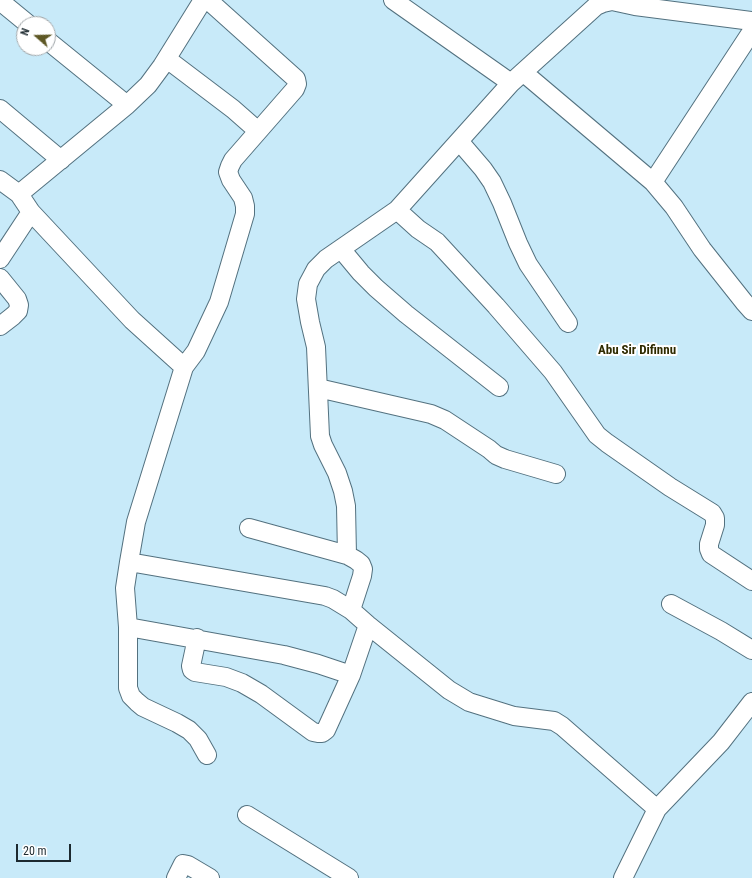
<!DOCTYPE html>
<style>
body{margin:0}
#map{position:relative;width:752px;height:878px;overflow:hidden;background:#c8eaf9;font-family:"Roboto Condensed",sans-serif}
canvas{display:block}
.north{position:absolute;left:16px;top:16px;width:40px;height:40px;box-sizing:border-box;background:#fff;border:1px solid #a4a9ac;border-radius:50%;rotate:290deg;font-size:11px;font-weight:700;line-height:16px;text-align:center;color:#1c292f}
.north::after{content:'';display:block;margin:auto;width:14px;height:18px;background:#5e5825;clip-path:polygon(50% 0,100% 100%,50% 72%,0 100%)}
.scale{position:absolute;left:16px;top:844px;width:55px;height:18px;box-sizing:border-box;border:2px solid #1c292f;border-top:0;padding-left:5px;font-size:12px;line-height:14px;white-space:nowrap;color:#1c292f;-webkit-text-stroke:3px #fff;paint-order:stroke}
</style>
<div id="map">
<canvas width="752" height="878"></canvas>
<div class="north">N</div>
<div class="scale">20 m</div>
</div>
<script>
const ctx = document.querySelector('canvas').getContext('2d');
ctx.lineJoin = 'round';
const poly = rows => new Path2D(rows.map(r => 'M' + r).join(''));
function stroke(path, color, width, dash) { ctx.strokeStyle = color; ctx.lineWidth = width; ctx.lineCap = dash ? 'butt' : 'round'; ctx.setLineDash(dash || []); ctx.stroke(path); }
function write(font, color, halo, rows, align = 'center') {
  ctx.font = font + ' "Roboto Condensed",sans-serif'; ctx.lineWidth = 4; ctx.setLineDash([]); ctx.textBaseline = 'middle'; ctx.strokeStyle = halo; ctx.fillStyle = color; for (const [text, x, y, turn = 0] of rows) {
    ctx.save(); ctx.translate(x, y); ctx.rotate((+turn || 0) * Math.PI / 180); ctx.textAlign = isNaN(turn) ? turn : align; if (halo) ctx.strokeText(text, 0, 0); ctx.fillText(text, 0, 0); ctx.restore();
  }
}
const minor = poly([
 [393,0,511,83],
 [0,1,28,24],
 [48,41,127,105],
 [167,59,233,109,258,131],
 [524,73,653,182,674,207,702,249,744,302,752,311],
 [0,109,61,160],
 [459,141,483,169,492,182,502,203,518,243,528,264,568,323],
 [0,180,19,194],
 [653,182,752,31],
 [397,210,418,229,437,242,496,306,553,372,597,435,607,443,670,487,712,513,715,518,715,525,709,544,709,549,711,554,752,581],
 [341,249,361,273,376,288,406,314,499,387],
 [0,259,31,212],
 [0,278,17,299,19,305,18,311,13,316,0,326],
 [184,367,132,320,31,212,19,194,127,105,148,85,162,66,203,0],
 [318,388,431,414,445,420,489,449,496,455,505,459,556,474],
 [249,528,347,555,356,560,361,564,363,569,362,576,351,610],
 [347,555,346,506,343,491,337,473,323,445,320,436,316,347,310,322,306,299,308,284,316,269,326,259,397,210,511,83,596,6,603,3,612,1,635,6,752,21],
 [129,562,325,596,333,599,351,610,368,625,449,690,469,702,514,716,554,721,562,726,657,809],
 [671,604,721,631,752,650],
 [128,627,284,655,318,664,351,675],
 [197,638,191,666,192,670,195,672,226,677,242,683,261,694,313,732,318,733,322,733,326,730,351,675,368,625],
 [207,755,198,739,189,730,177,723,143,707,137,702,131,696,128,688,128,627,125,588,129,562,136,522,184,367,196,351,219,302,245,214,245,206,243,198,231,180,228,172,230,166,233,160,295,89,297,84,296,79,208,0],
 [247,815,349,878],
 [176,878,183,864,188,865,210,878],
 [623,878,657,809,721,742,752,702]
]);
stroke(minor, '#53717f', 20);
stroke(minor, '#fff', 18);
write('bold 13px', '#2f2b00', '#fff', [
 ["Abu Sir Difinnu",637,351]
]);
</script>
